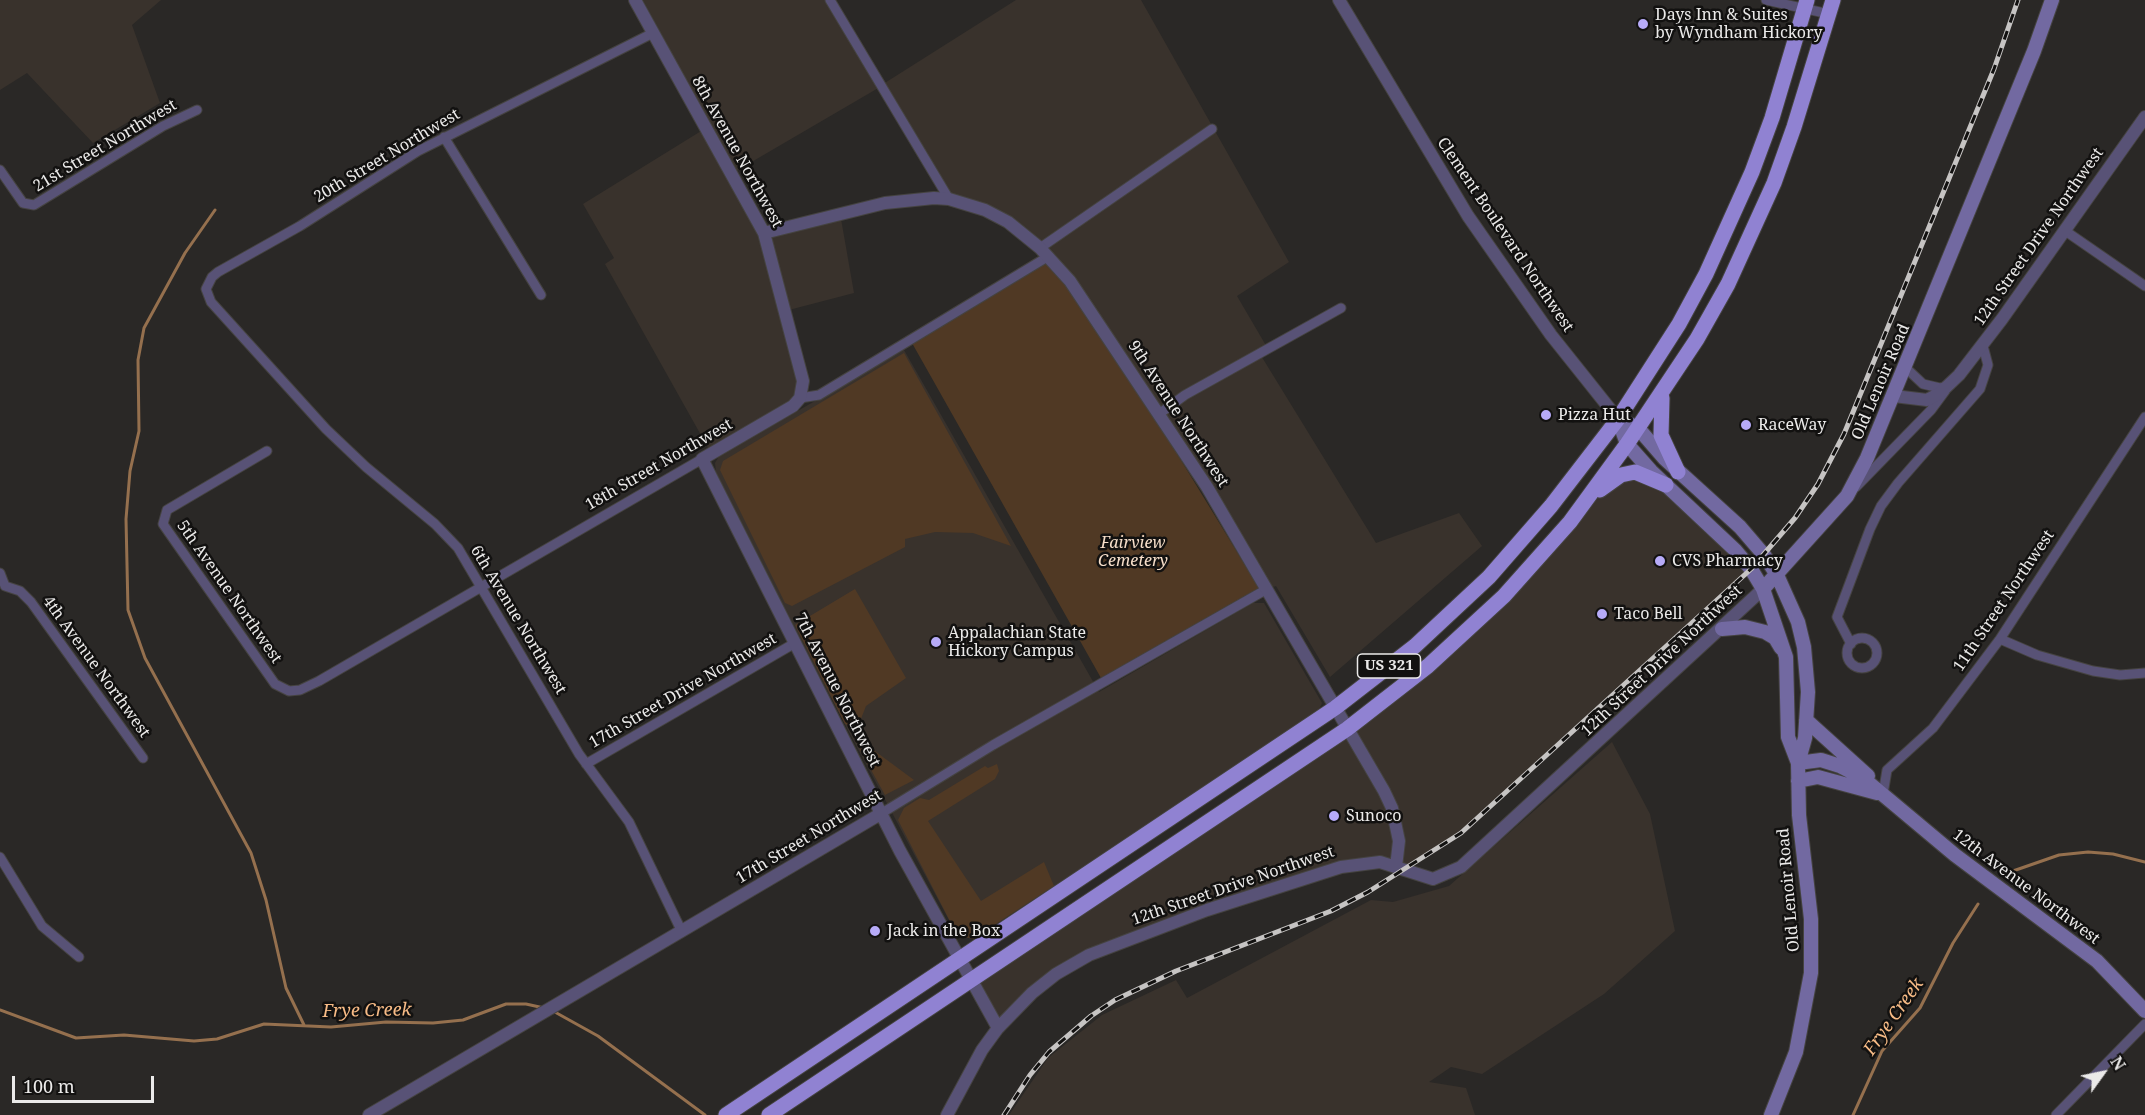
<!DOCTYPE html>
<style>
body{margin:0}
#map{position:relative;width:2145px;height:1115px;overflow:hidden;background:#2a2826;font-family:"Noto Serif",serif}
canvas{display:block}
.north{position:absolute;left:2073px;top:1043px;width:60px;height:60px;-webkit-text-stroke:4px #121110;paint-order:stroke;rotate:57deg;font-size:16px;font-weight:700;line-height:24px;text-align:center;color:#ebeae9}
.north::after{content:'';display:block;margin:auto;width:21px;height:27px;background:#ebeae9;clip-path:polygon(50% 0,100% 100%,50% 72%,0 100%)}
.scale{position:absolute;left:12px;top:1076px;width:142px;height:27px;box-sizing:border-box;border:3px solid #ebeae9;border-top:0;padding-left:8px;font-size:18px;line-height:21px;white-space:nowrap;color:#ebeae9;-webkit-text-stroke:4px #121110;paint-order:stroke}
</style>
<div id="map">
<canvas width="2145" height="1115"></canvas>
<div class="north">N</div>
<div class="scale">100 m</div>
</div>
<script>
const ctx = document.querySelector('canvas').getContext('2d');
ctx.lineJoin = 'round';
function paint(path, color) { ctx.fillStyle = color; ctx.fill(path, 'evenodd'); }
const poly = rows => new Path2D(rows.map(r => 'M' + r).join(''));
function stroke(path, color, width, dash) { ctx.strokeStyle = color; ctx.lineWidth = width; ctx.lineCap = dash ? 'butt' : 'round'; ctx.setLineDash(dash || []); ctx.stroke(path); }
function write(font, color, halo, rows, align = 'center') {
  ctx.font = font + ' "Noto Serif",serif'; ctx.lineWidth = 5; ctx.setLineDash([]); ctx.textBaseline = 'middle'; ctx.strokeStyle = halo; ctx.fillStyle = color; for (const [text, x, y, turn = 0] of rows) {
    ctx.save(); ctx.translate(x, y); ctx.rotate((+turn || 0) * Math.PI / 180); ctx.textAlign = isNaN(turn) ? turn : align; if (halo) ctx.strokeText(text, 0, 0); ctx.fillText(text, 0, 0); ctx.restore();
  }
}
paint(poly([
 [0,0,161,0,132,25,160,103,93,143,27,73,0,90],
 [643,0,830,0,880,86,1016,0,1141,0,1289,262,1237,296,1268,349,1260,354,1376,543,1459,513,1482,546,1330,677,1276,586,1267,589,1223,514,1029,237,949,199,880,87,731,174,765,233,840,213,854,293,785,311,802,376,800,398,711,453,605,264,614,258,583,204,706,128,664,52,669,48],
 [904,350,1099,692,1253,603,1264,603,1322,703,1317,714,973,939,957,935,822,681,716,472,715,463,719,456],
 [1649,476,1751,569,1461,833,1403,871,1370,862,1089,955,998,1028,971,981,1428,666,1608,483],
 [1612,742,1650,814,1675,931,1604,994,1482,1074,1451,1067,1429,1082,1466,1088,1475,1115,1009,1115,1048,1058,1102,1015,1176,980,1187,998,1371,900,1393,902,1449,886]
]), '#39322c');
paint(poly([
 [1048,261,1075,296,1143,398,1259,588,1101,678,912,343],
 [904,353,1011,546,973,533,935,532,905,539,905,547,792,606,785,603,720,470,723,461],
 [855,589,906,678,866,706,857,729,845,724,795,625],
 [864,743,914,780,885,795,860,750],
 [997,764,999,771,995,779,928,821,981,901,1044,862,1054,886,973,939,957,935,898,820,904,808,920,798,929,800,985,766,988,768]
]), '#503924');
stroke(poly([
 [215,210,185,253,144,328,138,360,139,431,130,471,126,519,128,610,145,658,251,853,266,900,286,988,304,1025],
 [2013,871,2059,855,2088,852,2113,854,2145,862],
 [0,1010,76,1038,124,1035,194,1041,217,1039,264,1024,331,1027,386,1022,433,1023,463,1020,506,1004,526,1004,544,1008],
 [553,1011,598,1036,705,1115],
 [1853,1115,1882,1051,1920,1008,1953,943,1978,904]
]), '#95704e', 3);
const minor = poly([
 [830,0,949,199],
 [1766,0,1829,14],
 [653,33,418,151,300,226,218,272,212,277,206,289,211,302,326,429,366,467,435,524,458,548,579,754,629,822,682,932],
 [444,137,541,295],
 [0,170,23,203,34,205,163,126,197,110],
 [2064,230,2145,286],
 [1040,248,1212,129],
 [1906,368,1923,384,1940,388,1947,386],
 [800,398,819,395,1049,256],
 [1159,414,1185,395,1341,308],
 [267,451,167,510,163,524,275,684,289,691,300,690,319,681,702,459],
 [1856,487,1931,410,1945,391],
 [0,573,5,586],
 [5,586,20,591,31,602,143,758],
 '1847 653a15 15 0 1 1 30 0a15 15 0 1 1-30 0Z',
 [2000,639,2037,655,2093,671,2120,675,2145,673],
 [1851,644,1837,617,1870,529,1881,506,1898,483,1980,389,1988,365,1983,346],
 [586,764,795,643],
 [1883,794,1887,770,1933,728,2000,639,2145,417],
 [882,813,993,745,1267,589],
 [0,857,42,926,79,957],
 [2056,1115,2145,1024]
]);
const tertiary = poly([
 [635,0,764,233,803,381,800,398,793,406,702,459,900,851,998,1028],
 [1339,0,1468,216,1551,335,1618,419],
 [764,233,885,203,934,198,949,199,985,210,1008,222,1040,248,1070,281,1207,487,1384,791,1392,808,1399,841,1396,867],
 [1894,396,1927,400,1940,393,1959,375,2002,319,2145,117],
 [369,1115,882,813],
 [947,1115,982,1050,998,1028,1032,993,1056,974,1089,955,1207,910,1341,867,1380,862,1433,879,1461,867,1763,589]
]);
const secondary = poly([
 [1618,419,1638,428,1664,458,1740,527,1764,555,1777,575,1798,622,1804,647,1808,692,1805,738,1798,763,1799,815,1811,919,1811,973,1796,1052,1771,1115],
 [1618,419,1627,444,1651,471,1735,550,1751,569,1763,589,1786,657,1788,737,1798,763],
 [1763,589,1847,496,1867,458,2034,51,2052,0],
 [1722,629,1745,627,1765,632,1775,638,1781,648],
 [1806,720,1868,776],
 [1798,763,1821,760,1840,766,1863,778,1955,855,2097,961,2145,1011],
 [1798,781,1818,777,1877,793]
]);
const trunk = poly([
 [1662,398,1661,435,1678,472],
 [1600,490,1621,475,1635,472,1666,485],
 [726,1115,1335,708,1415,646,1489,577,1551,506,1618,419,1679,324,1706,274,1752,172,1772,118,1807,0],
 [769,1115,1347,729,1428,666,1504,596,1570,522,1627,444,1697,339,1728,284,1774,183,1794,127,1833,0]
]);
stroke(minor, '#454341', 11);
stroke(tertiary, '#454341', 14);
stroke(secondary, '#454341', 16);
stroke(trunk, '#454341', 17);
stroke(minor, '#585276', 9);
stroke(tertiary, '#585276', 12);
stroke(secondary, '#7269a1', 14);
stroke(trunk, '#9082d2', 15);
const rail = poly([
 [1004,1115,1030,1075,1049,1052,1091,1016,1115,1000,1176,971,1331,911,1368,892,1461,833,1751,569,1795,518,1818,484,1844,434,1994,69,2018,0]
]);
stroke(rail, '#c6c4c3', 5);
stroke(rail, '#121110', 3, [9]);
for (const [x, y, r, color] of [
 [1643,24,6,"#b7abf8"],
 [1546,415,6,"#b7abf8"],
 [1746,425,6,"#b7abf8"],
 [1660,561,6,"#b7abf8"],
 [1602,614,6,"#b7abf8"],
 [936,642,6,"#b7abf8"],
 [1334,816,6,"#b7abf8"],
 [875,931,6,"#b7abf8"]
]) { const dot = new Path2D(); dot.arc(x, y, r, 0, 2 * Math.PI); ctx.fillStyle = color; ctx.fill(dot); stroke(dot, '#121110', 2); }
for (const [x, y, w] of [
 [1389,666,63]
]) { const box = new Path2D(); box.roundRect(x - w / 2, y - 12, w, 24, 4.5); ctx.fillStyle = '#121110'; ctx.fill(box); stroke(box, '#ebeae9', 1.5); }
write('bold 15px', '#ebeae9', null, [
 ["US 321",1389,666]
]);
write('16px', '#ebeae9', '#121110', [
 ["Days Inn & Suites",1655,15],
 ["by Wyndham Hickory",1655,33],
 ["Pizza Hut",1558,415],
 ["RaceWay",1758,425],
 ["CVS Pharmacy",1672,561],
 ["Taco Bell",1614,614],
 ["Appalachian State",948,633],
 ["Hickory Campus",948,651],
 ["Sunoco",1346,816],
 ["Jack in the Box",887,931]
], 'left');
write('16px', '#ebeae9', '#121110', [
 ["21st Street Northwest",105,146,-31],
 ["8th Avenue Northwest",737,152,61],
 ["20th Street Northwest",387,156,-31],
 ["Clement Boulevard Northwest",1505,235,56],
 ["12th Street Drive Northwest",2039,237,-55],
 ["Old Lenoir Road",1881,382,-67],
 ["9th Avenue Northwest",1178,414,57],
 ["18th Street Northwest",659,465,-30],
 ["5th Avenue Northwest",229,592,55],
 ["11th Street Northwest",2004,601,-56],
 ["6th Avenue Northwest",518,620,59],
 ["12th Street Drive Northwest",1662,661,-43],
 ["4th Avenue Northwest",96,667,54],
 ["7th Avenue Northwest",837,690,63],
 ["17th Street Drive Northwest",683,691,-30],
 ["17th Street Northwest",809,837,-31],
 ["12th Street Drive Northwest",1233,886,-19],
 ["12th Avenue Northwest",2026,887,37],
 ["Old Lenoir Road",1789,890,-95]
]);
write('italic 16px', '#f7dfca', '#121110', [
 ["Fairview",1133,543],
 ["Cemetery",1133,561]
]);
write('italic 18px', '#f7bb86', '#121110', [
 ["Frye Creek",367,1011,-1],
 ["Frye Creek",1894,1017,-55]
]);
</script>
